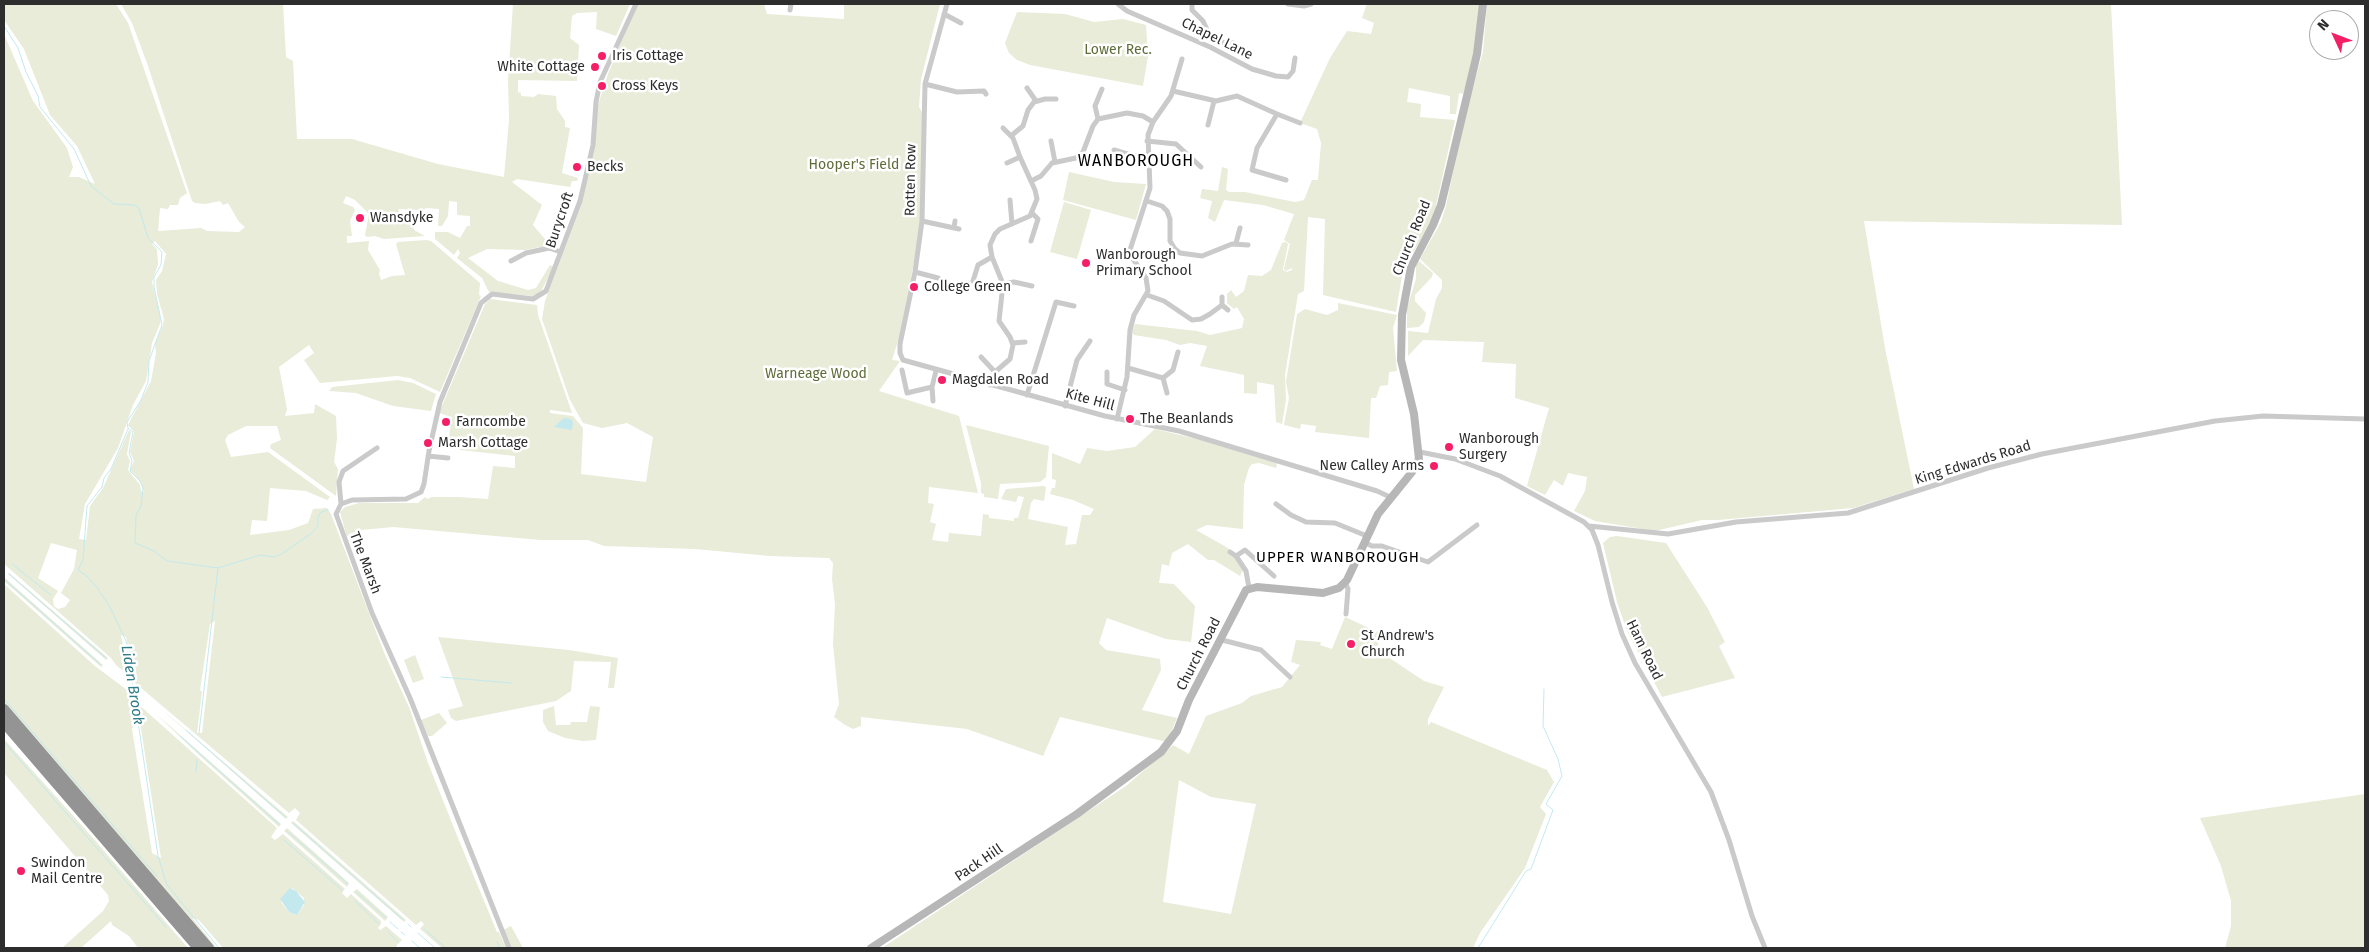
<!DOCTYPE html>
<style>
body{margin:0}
#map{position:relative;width:2369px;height:952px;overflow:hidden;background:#fff;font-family:"Fira Sans",sans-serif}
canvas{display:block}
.frame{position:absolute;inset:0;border:5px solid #2d2d2d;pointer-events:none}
.north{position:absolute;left:2309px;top:10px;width:50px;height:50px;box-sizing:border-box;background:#fff;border:1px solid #ababab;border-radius:50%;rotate:313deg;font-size:14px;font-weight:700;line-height:20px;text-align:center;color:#2d2d2d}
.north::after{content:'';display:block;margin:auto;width:18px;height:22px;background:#f41f67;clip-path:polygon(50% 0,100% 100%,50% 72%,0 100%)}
</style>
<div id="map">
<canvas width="2369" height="952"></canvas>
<div class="frame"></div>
<div class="north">N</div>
</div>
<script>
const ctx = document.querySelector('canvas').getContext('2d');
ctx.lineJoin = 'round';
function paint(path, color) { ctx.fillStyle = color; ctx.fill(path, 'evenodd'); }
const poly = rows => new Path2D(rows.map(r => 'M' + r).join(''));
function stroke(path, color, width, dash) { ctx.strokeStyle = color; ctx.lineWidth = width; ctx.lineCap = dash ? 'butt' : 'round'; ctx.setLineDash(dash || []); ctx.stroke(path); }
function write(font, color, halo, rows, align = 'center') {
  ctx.font = font + ' "Fira Sans",sans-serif'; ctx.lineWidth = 5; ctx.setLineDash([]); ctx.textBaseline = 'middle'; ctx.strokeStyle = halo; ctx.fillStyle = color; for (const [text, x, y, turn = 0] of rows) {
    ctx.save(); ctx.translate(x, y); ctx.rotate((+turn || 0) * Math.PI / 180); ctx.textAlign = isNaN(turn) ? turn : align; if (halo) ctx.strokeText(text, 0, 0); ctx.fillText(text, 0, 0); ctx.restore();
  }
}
paint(poly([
 [4,4,116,4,128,23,187,193,180,198,178,205,170,205,168,209,160,208,158,231,201,228,207,231,239,232,245,227,239,222,228,203,223,205,220,201,205,204,195,203,192,201,147,63,132,23,121,4,283,4,286,57,293,61,297,139,352,139,438,164,504,177,509,120,508,80,513,4,630,4,616,36,596,29,597,12,577,13,572,16,570,38,579,45,577,81,518,80,518,92,521,93,521,96,534,97,538,94,556,96,557,109,565,121,565,127,570,128,562,173,578,178,577,181,572,181,570,187,517,179,512,182,542,205,533,225,550,245,525,250,487,249,468,258,498,281,528,290,536,288,550,265,554,267,540,293,532,296,489,292,482,278,457,258,460,253,458,249,454,255,435,239,435,232,448,232,460,238,467,226,470,226,470,216,457,215,457,202,449,201,448,216,442,226,438,226,439,209,427,208,422,210,399,209,398,215,413,218,414,230,425,236,384,239,375,236,367,237,365,235,369,214,355,200,346,196,343,203,353,207,355,210,350,221,352,236,347,236,347,243,369,241,368,250,380,270,379,274,381,280,392,276,405,275,396,244,398,242,426,240,431,241,480,283,479,295,481,296,440,392,410,378,397,376,320,383,304,360,314,353,309,345,279,367,287,409,285,416,314,413,315,404,336,416,337,439,334,462,338,469,336,496,270,448,271,444,281,440,277,426,246,426,228,435,225,440,231,457,268,452,330,497,327,500,306,491,270,488,267,521,252,520,250,535,289,530,308,523,313,509,327,508,331,514,385,655,409,707,428,763,458,838,497,932,499,932,506,948,442,948,420,929,424,924,421,921,416,925,296,820,300,813,295,808,289,813,134,682,126,637,121,635,129,676,116,665,111,658,4,564,4,34,33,101,67,148,73,167,69,177,79,177,95,184,77,146,50,115,24,49,4,20],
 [155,241,166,254,162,271,156,280,157,294,164,319,163,325,155,344,156,353,151,381,128,425,134,432,130,452,134,461,130,470,141,482,144,492,141,491,140,485,128,470,130,461,127,454,131,432,129,430,103,488,90,506,86,540,79,539,85,504,118,448,133,405,146,381,152,343,160,324,161,318,152,282,158,264,157,249,152,244],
 [51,543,77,550,74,569,61,593,70,600,65,607,58,609,54,606,53,599,58,591,38,578],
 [215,621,202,733,197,733,202,692,200,690,210,624],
 [637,4,764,4,767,14,844,19,844,4,940,4,921,79,919,107,923,114,922,221,900,334,892,360,900,361,879,391,959,416,978,493,929,487,928,503,934,504,930,522,936,524,932,540,948,542,949,533,981,536,983,514,989,515,989,518,1014,521,1014,518,1018,518,1024,497,1018,496,1016,502,1001,499,1006,489,1043,486,1046,487,1044,501,1034,499,1031,503,1028,519,1068,527,1065,545,1076,544,1082,515,1090,515,1094,509,1073,500,1050,494,1052,488,1055,488,1056,480,1052,479,1052,453,1080,464,1087,448,1107,451,1135,447,1155,429,1201,440,1277,463,1276,468,1259,463,1252,464,1249,468,1244,485,1243,529,1207,525,1196,530,1228,548,1243,570,1240,576,1214,560,1208,560,1188,544,1172,553,1169,566,1162,564,1159,583,1174,584,1195,606,1191,642,1166,639,1107,618,1099,643,1106,650,1160,659,1161,670,1142,710,1177,718,1167,742,1060,717,1043,756,967,729,861,717,861,726,853,729,845,725,834,717,839,704,833,644,835,604,832,579,833,563,829,558,770,556,695,549,604,546,588,540,541,540,393,527,361,530,349,534,347,537,340,512,345,507,359,503,418,503,425,497,427,499,432,497,458,497,488,499,493,466,515,468,515,456,460,450,460,445,448,442,452,417,439,413,485,304,490,299,537,305,538,315,572,413,550,410,550,413,573,416,583,428,581,474,646,482,653,437,627,423,602,428,583,423,570,400,542,319,545,301,581,206,595,142,598,105,608,74],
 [1367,4,1481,4,1472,66,1463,94,1459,93,1456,114,1450,114,1450,96,1409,88,1407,102,1421,104,1420,117,1455,120,1433,219,1403,270,1396,312,1323,295,1325,219,1308,217,1304,291,1298,294,1285,375,1286,400,1282,424,1276,422,1274,385,1257,382,1257,394,1244,393,1244,375,1200,366,1207,346,1190,343,1180,345,1166,340,1134,335,1132,332,1135,324,1197,331,1210,335,1242,328,1244,319,1237,307,1234,309,1227,303,1227,294,1231,290,1236,297,1244,291,1248,275,1262,276,1271,270,1282,243,1286,242,1288,244,1283,270,1287,272,1292,270,1292,268,1286,271,1284,269,1290,244,1284,240,1294,214,1263,205,1224,200,1215,222,1208,218,1212,201,1200,198,1202,189,1218,191,1222,167,1228,169,1226,190,1229,192,1245,192,1295,202,1304,200,1312,180,1318,180,1321,143,1317,129,1300,123,1330,58,1347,31,1371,34,1374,23,1362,18],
 [1487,4,2111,4,2122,225,1864,221,1885,348,1914,489,1853,508,1718,520,1702,520,1655,531,1595,521,1574,511,1585,491,1587,477,1568,473,1563,486,1554,480,1545,495,1527,486,1549,408,1515,398,1516,364,1482,362,1484,342,1423,340,1408,356,1408,331,1428,333,1436,299,1442,288,1442,280,1420,259,1441,222,1446,206,1467,107,1483,52],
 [1017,12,1065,14,1094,22,1123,19,1146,25,1148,56,1143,86,1030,65,1017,60,1009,53,1005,43],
 [1069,172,1114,182,1146,184,1136,220,1063,200],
 [1064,202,1091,210,1077,259,1050,252],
 [1419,261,1433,273,1432,277,1415,295,1415,301,1426,313,1424,322,1419,327,1407,328,1407,308,1416,279,1416,265],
 [1338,303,1397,315,1393,328,1397,371,1389,372,1388,385,1380,386,1376,398,1371,398,1369,438,1315,432,1316,426,1301,424,1300,429,1284,425,1289,398,1286,382,1297,314,1305,309,1327,315,1338,310],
 [398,380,413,383,436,394,431,411,393,406,356,393,329,391,332,387],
 [966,425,1049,446,1046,477,1040,482,1000,484,998,499,984,497,984,494,981,493,981,483],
 [1617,536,1666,543,1707,607,1725,642,1719,646,1735,678,1662,697,1627,631,1617,602,1603,543,1610,537],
 [9,573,108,658,106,660,8,574],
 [5,578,103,665,101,667,4,581],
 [4,584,95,666,131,693,135,723,132,729,152,853,161,858,137,703,277,828,271,837,275,840,283,834,345,889,342,893,347,898,351,894,381,921,381,924,378,928,380,930,386,926,402,940,396,946,398,948,223,948,199,920,192,918,217,948,213,948,4,705],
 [292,888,304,898,304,905,297,915,289,912,281,902],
 [1345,617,1382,634,1376,649,1424,681,1444,687,1428,719,1428,726,1431,722,1547,770,1554,782,1540,807,1546,814,1525,868,1480,933,1473,948,882,948,1126,786,1173,745,1189,754,1206,716,1242,703,1251,696,1282,687,1300,665,1291,662,1296,640,1321,642,1320,645,1332,649],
 [1179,780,1211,797,1256,804,1231,914,1163,902],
 [438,637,569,650,618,658,614,688,608,688,611,662,574,661,571,691,556,701,456,721,451,718,448,710,463,706],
 [415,655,424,679,413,683,404,660],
 [554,706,556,725,570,725,571,722,587,722,590,706,600,707,596,740,583,741,565,738,548,731,543,722,543,710],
 [159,707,212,752,288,817,286,819],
 [154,712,281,824,279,827,200,756],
 [439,713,447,723,432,736,428,736,421,720],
 [4,739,86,830,188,948,138,948,129,936,112,925,111,921,81,948,62,948,103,911,109,901,108,895,4,773],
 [2365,794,2365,948,2225,948,2231,926,2231,901,2221,866,2200,818],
 [293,821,406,920,404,922,291,823],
 [287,828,349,883,347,887,284,831],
 [357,889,388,917,385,921,353,892],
 [511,926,523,948,511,948,503,930]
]), '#e8ecd9');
paint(poly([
 [564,418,571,419,573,422,572,430,554,427],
 [290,888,296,891,305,902,297,915,289,912,280,899]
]), '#c3e9ee');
stroke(poly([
 [4,26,18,48,26,72,38,96,40,107,74,149,91,186,114,204,134,205,139,208,148,238,162,252,161,265,154,277,154,287,162,325,149,361,148,382,141,400,127,422,128,428,133,432,129,453,132,461,130,471,140,481,143,488,141,506,136,515,135,543,154,551,167,561,218,568,260,555,274,557,280,555,312,533,318,526,318,517,321,512,328,510],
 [128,429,111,469,104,478,102,487,87,506,83,560,78,570,87,576,98,589,110,607,126,641,158,856,167,885,219,948],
 [12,564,51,595],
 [9,574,106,658],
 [5,580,101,665],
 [441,677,511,683],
 [4,699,157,876],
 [186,730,285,817],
 [199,733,218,568],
 [180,736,279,824],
 [4,742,166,927],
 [196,772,197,760],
 [294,824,403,920],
 [287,831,348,884],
 [284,840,342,890],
 [356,892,386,918],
 [355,901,379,924],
 [390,922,398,929],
 [408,924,411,927],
 [424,929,446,948],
 [388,932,398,942],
 [401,932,405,935],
 [418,933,435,948],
 [412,941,420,948],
 [497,942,500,948],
 [1478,948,1526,871,1531,869,1553,810,1546,804,1562,776,1558,759,1543,726,1544,689]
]), '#c3e9ee', 1);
stroke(poly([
 [947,4,925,84,922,221,915,272,900,344,900,353,903,360,1105,416,1179,431,1377,491,1390,497],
 [1118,4,1127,11,1210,47,1252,69,1276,76,1288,77,1293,71,1295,58],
 [1192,4,1192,10,1203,21,1209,34,1218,42,1233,43],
 [1288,4,1304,6,1311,4],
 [790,10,791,4],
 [944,14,961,23],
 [925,84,957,92,984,91,986,94],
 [1027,88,1036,101],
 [1173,91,1216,101,1237,96,1277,114,1257,148,1252,170,1286,180],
 [1277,114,1300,123],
 [1098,119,1127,113,1143,116,1153,122],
 [1208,125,1214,101],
 [1012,135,1023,126,1028,110,1034,102,1045,99,1056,99],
 [1051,141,1055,162],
 [1147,141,1176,144,1201,167],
 [1114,150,1134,156,1148,155],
 [1007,163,1020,157],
 [1031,181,1041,176,1052,163,1076,158,1083,152,1093,126,1098,119,1095,106,1102,89],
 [1010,200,1012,224],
 [1147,201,1162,206,1167,211,1170,219,1170,241,1175,249,1180,253,1202,256,1232,244,1248,245],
 [922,221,959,229],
 [954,228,955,221],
 [1031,241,1038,219,1032,213],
 [1236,243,1240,228],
 [1171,258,1176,251],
 [511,261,526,253,549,248,561,252],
 [915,272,938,278],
 [973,281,978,265,992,257],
 [1003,284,1014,282,1032,286],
 [1147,295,1164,301,1192,320,1201,319,1210,314,1222,305,1222,297],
 [1222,305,1228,310],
 [1013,343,1025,342],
 [981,357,995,372],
 [1128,368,1163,378,1173,370,1178,352],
 [902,370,907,393,932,387,936,371],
 [1107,372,1107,384,1125,390],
 [1163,378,1167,393],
 [990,385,995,372,1010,359,1013,345,1010,337,999,321,1003,284,992,257,990,245,995,234,1000,229,1030,216,1037,199,1035,190,1020,157,1013,138,1003,128],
 [932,387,933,401],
 [1027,395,1056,302,1074,306],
 [1065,406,1077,360,1090,341],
 [1117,419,1127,377,1130,330,1134,315,1148,291,1146,278,1129,253,1150,188,1148,135,1153,122,1171,96,1182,59],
 [1420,452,1455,459,1500,476,1584,522,1592,530,1598,545,1612,602,1622,634,1635,663,1711,792,1729,840,1752,916,1765,948],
 [428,456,448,458],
 [341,504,339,482,343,471,377,448],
 [1276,504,1291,515,1306,522,1335,523,1367,536],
 [1589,526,1668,534,1736,522,1848,513,1988,468,2042,454,2215,421,2263,416,2365,419],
 [1364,542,1372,546,1382,546,1428,562,1477,525],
 [1230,552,1236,556,1246,571,1249,588],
 [1236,556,1245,550,1274,576],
 [1345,582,1348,589,1346,614],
 [1222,640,1261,650,1290,677],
 [509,948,410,698,372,613,336,514,341,504,352,500,406,499,421,492,424,484,429,451,440,402,481,303,492,294,533,299,546,291,580,201,593,145,596,102,600,82,636,4]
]), '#cacaca', 5);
stroke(poly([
 [871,948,1077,814,1161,752,1177,731,1189,700,1246,590,1257,587,1323,593,1339,588,1347,580,1378,514,1412,472,1419,459,1414,414,1401,360,1402,315,1411,267,1433,225,1441,205,1477,54,1483,4]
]), '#b7b7b7', 8);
stroke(poly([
 [4,709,209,948],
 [4,723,198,948]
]), '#949494', 10);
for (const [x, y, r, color] of [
 [602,56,5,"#f41f67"],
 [595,67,5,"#f41f67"],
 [602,86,5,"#f41f67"],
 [577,167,5,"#f41f67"],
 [360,218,5,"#f41f67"],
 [1086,263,5,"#f41f67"],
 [914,287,5,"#f41f67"],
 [942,380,5,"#f41f67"],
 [1130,419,5,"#f41f67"],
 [446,422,5,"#f41f67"],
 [428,443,5,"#f41f67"],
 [1449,447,5,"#f41f67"],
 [1434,466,5,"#f41f67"],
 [1351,644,5,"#f41f67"],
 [21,871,5,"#f41f67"]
]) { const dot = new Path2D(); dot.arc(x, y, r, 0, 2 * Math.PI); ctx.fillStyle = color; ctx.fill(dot); stroke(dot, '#fff', 2); }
write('14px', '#2d2d2d', '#fff', [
 ["Chapel Lane",1217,39,26],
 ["Rotten Row",911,180,-89],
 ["Burycroft",560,220,-71],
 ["Church Road",1412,238,-68],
 ["Kite Hill",1090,400,15],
 ["King Edwards Road",1973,463,-17],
 ["The Marsh",365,563,69],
 ["Ham Road",1644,650,64],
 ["Church Road",1199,654,-63],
 ["Pack Hill",979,863,-34]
]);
write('14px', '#5e6c37', '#fff', [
 ["Lower Rec.",1118,50],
 ["Hooper's Field",854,165],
 ["Warneage Wood",816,374]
]);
write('14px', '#2d2d2d', '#fff', [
 ["Iris Cottage",612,56],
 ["White Cottage",585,67,"right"],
 ["Cross Keys",612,86],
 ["Becks",587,167],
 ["Wansdyke",370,218],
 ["Wanborough",1096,255],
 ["Primary School",1096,271],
 ["College Green",924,287],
 ["Magdalen Road",952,380],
 ["The Beanlands",1140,419],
 ["Farncombe",456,422],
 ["Wanborough",1459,439],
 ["Surgery",1459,455],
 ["Marsh Cottage",438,443],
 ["New Calley Arms",1424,466,"right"],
 ["St Andrew's",1361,636],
 ["Church",1361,652],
 ["Swindon",31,863],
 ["Mail Centre",31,879]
], 'left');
ctx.letterSpacing = '1px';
write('15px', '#000', '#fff', [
 ["UPPER WANBOROUGH",1338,558]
]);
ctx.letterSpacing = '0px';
write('italic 15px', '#307e88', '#fff', [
 ["Liden Brook",132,685,81]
]);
ctx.letterSpacing = '1px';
write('16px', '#000', '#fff', [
 ["WANBOROUGH",1136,162]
]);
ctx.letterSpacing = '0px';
</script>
